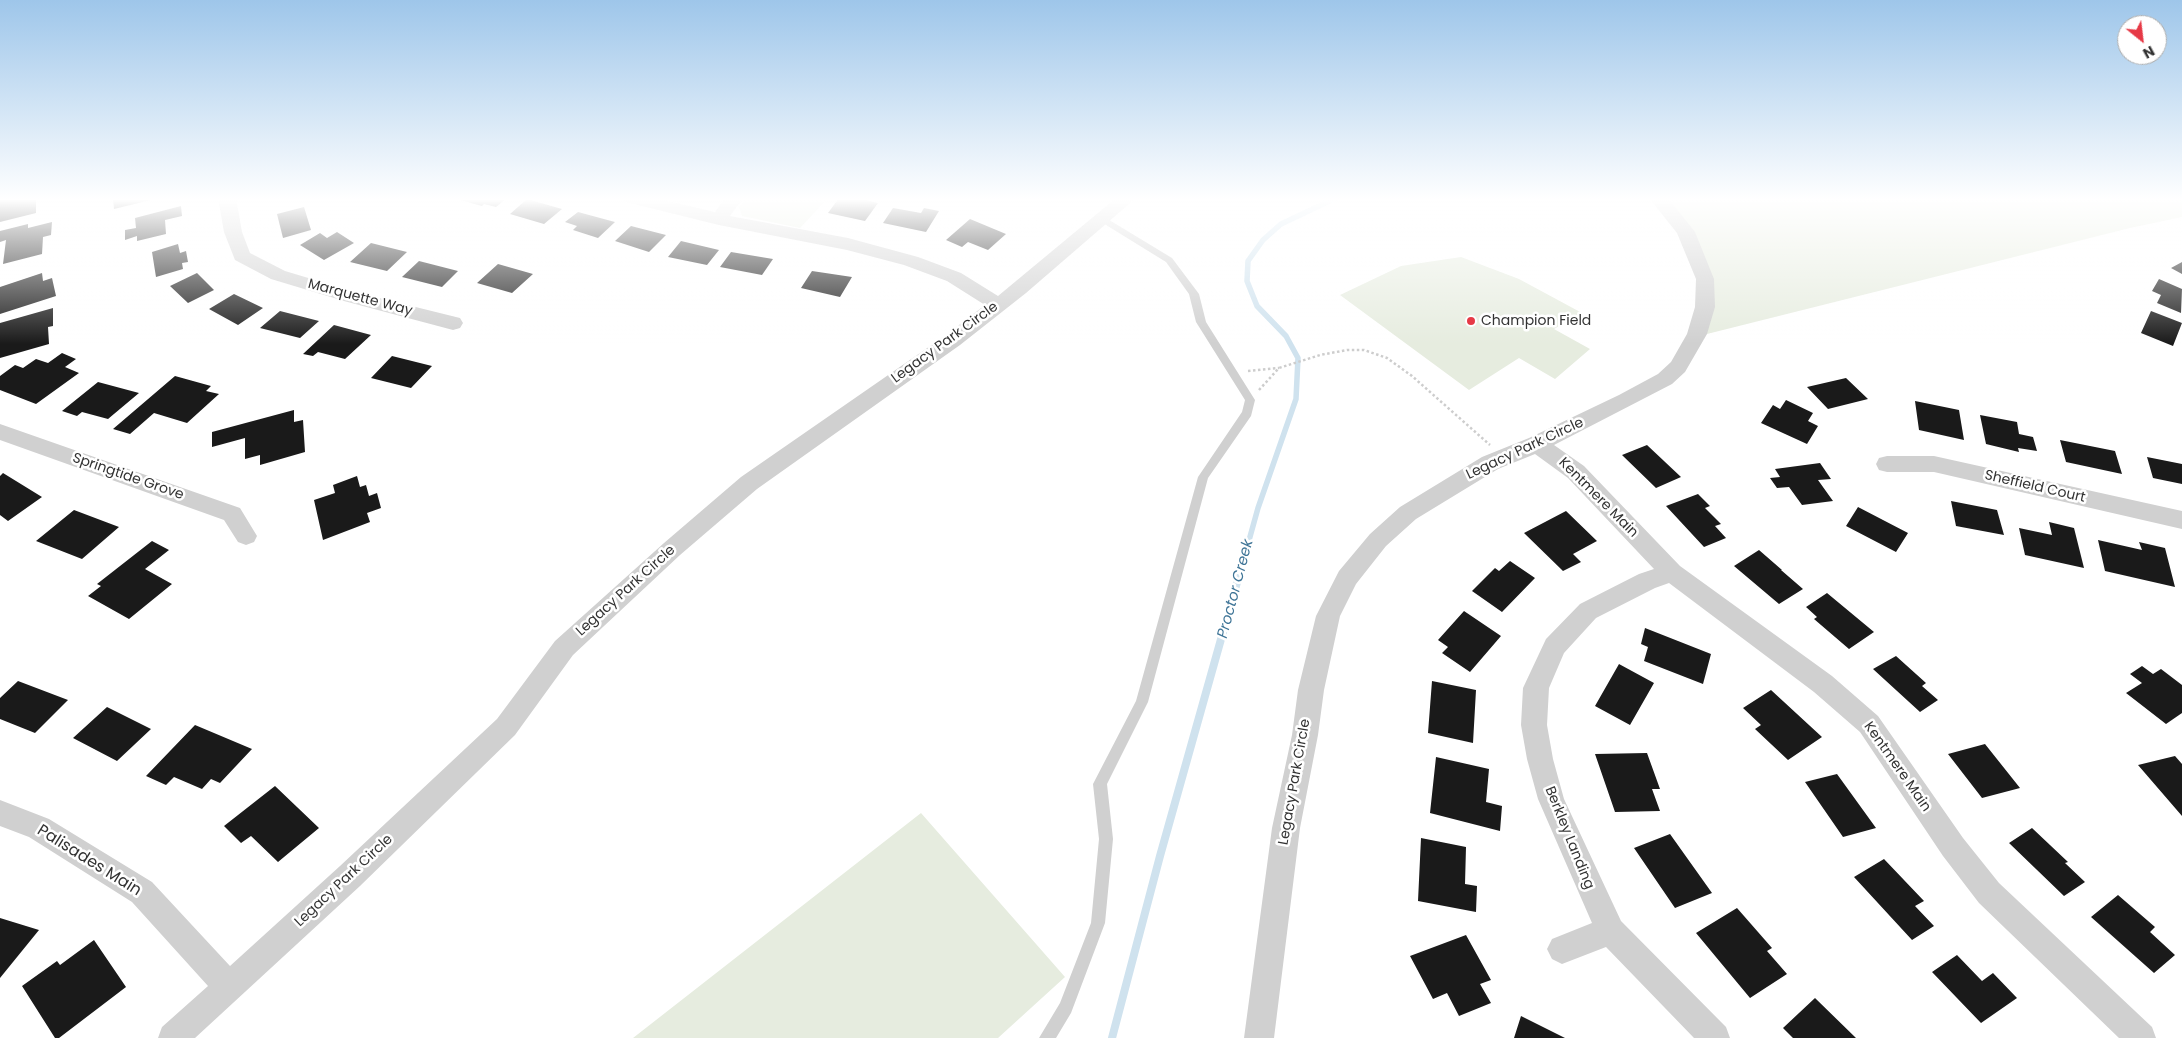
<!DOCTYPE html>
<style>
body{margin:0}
#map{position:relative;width:2182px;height:1038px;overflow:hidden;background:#fff;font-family:Poppins,sans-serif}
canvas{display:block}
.north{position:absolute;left:2117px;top:15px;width:50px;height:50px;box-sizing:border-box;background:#fff;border:1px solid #adadad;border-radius:50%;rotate:151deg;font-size:14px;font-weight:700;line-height:20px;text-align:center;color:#333}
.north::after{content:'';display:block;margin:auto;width:18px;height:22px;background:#e63946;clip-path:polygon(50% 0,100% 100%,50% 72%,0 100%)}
</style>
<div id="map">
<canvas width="2182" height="1038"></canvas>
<div class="north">N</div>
</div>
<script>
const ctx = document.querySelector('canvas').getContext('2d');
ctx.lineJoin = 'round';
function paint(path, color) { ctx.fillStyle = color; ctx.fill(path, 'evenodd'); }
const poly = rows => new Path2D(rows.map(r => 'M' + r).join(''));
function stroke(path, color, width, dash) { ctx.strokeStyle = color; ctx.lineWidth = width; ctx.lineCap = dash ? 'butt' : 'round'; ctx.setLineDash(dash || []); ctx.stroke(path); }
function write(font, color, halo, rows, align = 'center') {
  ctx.font = font + ' Poppins,sans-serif'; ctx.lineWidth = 5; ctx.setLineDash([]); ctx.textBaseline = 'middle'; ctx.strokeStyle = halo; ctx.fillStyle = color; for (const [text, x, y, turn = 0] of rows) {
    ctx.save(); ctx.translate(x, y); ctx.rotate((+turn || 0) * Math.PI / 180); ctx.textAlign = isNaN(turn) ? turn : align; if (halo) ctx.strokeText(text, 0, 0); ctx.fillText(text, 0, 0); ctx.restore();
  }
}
paint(poly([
 [746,198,828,198,800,228,742,216,739,207],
 [1660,198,2182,198,2182,217,2130,228,1691,338,1713,288],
 [1461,257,1519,279,1582,313,1554,329,1590,349,1555,379,1519,358,1469,390,1340,295,1401,266],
 [921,813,1065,977,998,1038,633,1038]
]), '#e6ecdf');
stroke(poly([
 [1243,562,1258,508,1296,399,1298,358,1286,336,1257,306,1247,281,1248,261,1263,240,1281,224,1336,198]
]), '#cfe2ee', 5.5);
stroke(poly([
 [1112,1038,1160,856,1243,561]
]), '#cfe2ee', 8);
paint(poly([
 [6,198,36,198,36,213,0,222,0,200],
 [113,198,154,198,155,199,114,209],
 [462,198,507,198,496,207,484,204,482,206,460,200],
 [839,198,858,198,878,203,865,221,828,213],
 [527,199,562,209,544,224,510,214],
 [181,206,182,216,165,220,166,234,137,241,137,236,125,240,125,230,136,228,135,218],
 [304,207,311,230,283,238,277,214],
 [893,208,921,213,924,208,939,211,926,232,883,223],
 [578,212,615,222,598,238,573,230,577,226,565,222],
 [970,219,1006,234,988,250,968,242,962,247,946,240],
 [52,222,51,235,43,237,42,254,3,264,6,240,0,242,0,231,28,224,28,228],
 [631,226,666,235,649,252,615,241],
 [337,232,354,243,324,260,300,245,320,233,327,238],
 [681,241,719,250,707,265,668,257],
 [371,243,407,252,387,271,350,262],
 [178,244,180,253,186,251,188,262,182,263,183,269,156,277,152,252],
 [731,252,773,259,762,275,720,267],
 [419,261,458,271,442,287,402,277],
 [2182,262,2182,274,2171,268],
 [498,264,533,274,512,293,477,283],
 [812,271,852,277,840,297,801,288],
 [42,273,43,281,52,278,56,296,0,314,0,287],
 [197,273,214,290,188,303,170,286],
 [2159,279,2182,289,2181,313,2157,303,2161,295,2152,291],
 [234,294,263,308,238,325,209,309],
 [53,308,53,326,48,327,49,344,0,358,0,323],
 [280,311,319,321,300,338,260,328],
 [2151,311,2182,323,2173,346,2141,333],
 [334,325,371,335,345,359,318,352,313,356,303,354],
 [62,353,76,359,65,367,79,373,36,404,0,390,0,376,15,365,23,368,36,359,48,363],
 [392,356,432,366,411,388,371,378],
 [175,376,211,386,206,391,219,394,187,423,154,413,130,434,113,429],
 [1846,378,1868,399,1828,409,1807,387],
 [98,382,139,393,108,419,82,412,77,416,62,411],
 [1786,400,1813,413,1808,421,1818,426,1807,444,1761,423,1773,405,1780,409],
 [1915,401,1959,410,1964,440,1919,430],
 [294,410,294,422,303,420,305,452,260,465,260,455,245,459,245,438,212,447,212,432],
 [1980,415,2017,422,2019,434,2033,437,2037,451,2018,448,2019,452,1986,444],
 [2060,440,2115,451,2122,474,2066,462],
 [1647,445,1681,477,1656,488,1622,455],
 [2147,457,2182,464,2182,484,2153,478],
 [1820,463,1831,479,1818,480,1833,501,1802,505,1789,487,1777,488,1770,478,1780,477,1775,469],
 [3,473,42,497,8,521,0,515,0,476],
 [357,476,360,487,366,485,369,496,377,493,381,508,367,513,370,522,323,540,314,500,335,493,333,485],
 [1698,494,1710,506,1705,508,1721,524,1715,526,1726,538,1704,547,1666,506],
 [1951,501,1997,510,2004,535,1956,526],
 [1858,507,1908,533,1896,552,1846,526],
 [74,510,119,527,82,559,36,541],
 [1566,511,1597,541,1573,554,1581,562,1563,571,1524,533],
 [2049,522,2074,528,2084,568,2025,555,2019,528,2052,535],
 [2098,540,2142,550,2139,542,2165,548,2175,587,2105,571],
 [152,541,169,550,145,569,172,584,129,619,88,596,101,586,97,584],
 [1759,550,1782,570,1781,570,1803,589,1779,604,1734,566],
 [1510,561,1535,578,1502,612,1472,591,1495,568,1499,571],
 [1827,593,1874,632,1849,649,1814,619,1817,617,1806,607],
 [1464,611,1501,636,1470,672,1442,653,1448,647,1438,640],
 [1645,628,1711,654,1703,684,1644,661,1648,647,1641,644],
 [1896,656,1926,683,1922,686,1938,700,1920,712,1873,669],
 [1619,664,1654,683,1630,725,1595,706],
 [2142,666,2153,674,2161,669,2182,685,2182,713,2166,724,2126,693,2142,683,2130,674],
 [18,681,68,700,35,733,0,719,0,698],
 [1432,681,1476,690,1473,743,1428,733],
 [1771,690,1822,737,1788,760,1755,729,1761,725,1743,708],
 [107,707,151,729,117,761,73,738],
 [195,725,252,749,220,783,211,779,202,789,174,777,166,785,146,776],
 [1985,744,2020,788,1982,798,1948,754],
 [1647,753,1660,789,1652,789,1660,811,1615,812,1595,754],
 [2175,756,2182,764,2182,816,2138,765],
 [1436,757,1489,769,1486,802,1502,806,1500,831,1430,813],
 [1837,774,1876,828,1843,837,1805,782],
 [275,786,319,828,278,862,251,836,241,843,224,826],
 [2032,828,2068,862,2065,863,2085,882,2064,896,2009,843],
 [1670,834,1712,893,1675,908,1634,848],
 [1421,838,1466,847,1465,884,1477,886,1476,912,1418,901],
 [1884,859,1924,901,1915,906,1934,926,1912,940,1854,877],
 [2118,895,2155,927,2150,932,2175,955,2154,973,2091,917],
 [1737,908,1772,948,1767,951,1787,974,1750,998,1696,933],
 [0,918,39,930,0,978],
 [1466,935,1491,980,1480,984,1491,1003,1459,1016,1447,993,1433,999,1410,956],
 [94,940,126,987,59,1038,55,1038,22,986,57,961,60,965],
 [1957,955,1982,981,1993,973,2017,998,1981,1023,1932,972],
 [1815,998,1856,1038,1793,1038,1783,1028],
 [1521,1016,1565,1038,1514,1038]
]), '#1a1a1a');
stroke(poly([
 [1248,371,1279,368],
 [1259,390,1279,368,1320,355,1347,350,1364,350,1387,358,1412,376,1490,445]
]), '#cdcdcd', 2.5, [2.5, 2.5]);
paint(poly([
 [1101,215,1172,258,1199,294,1206,322,1255,400,1251,416,1208,478,1148,702,1107,784,1113,839,1105,923,1071,1013,1056,1038,1039,1038,1060,1003,1091,923,1099,839,1093,784,1136,701,1198,477,1242,412,1245,400,1196,322,1189,294,1166,262,1098,220,1097,218,1101,215]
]), '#d0d0d0');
paint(poly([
 [218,198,236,198,242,232,250,253,285,271,355,292,460,318,463,323,460,328,453,330,344,301,271,279,235,260,224,232,218,198],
 [623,198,655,198,715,212,725,198,743,198,730,216,848,238,918,257,961,273,998,296,1116,198,1136,198,1026,293,960,345,757,489,680,555,573,655,515,735,360,886,195,1038,158,1038,162,1027,208,986,132,902,29,837,0,826,0,800,49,819,152,882,230,966,340,866,497,719,555,641,664,543,741,477,946,335,985,305,947,281,904,265,847,250,719,225,626,202,623,198],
 [1649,198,1668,198,1695,232,1714,279,1715,307,1707,334,1685,372,1672,384,1554,445,1584,466,1680,566,1832,676,1878,716,1963,838,1999,883,2152,1027,2156,1038,2119,1038,1979,903,1943,856,1860,732,1814,692,1669,583,1655,588,1596,618,1564,653,1549,688,1547,725,1553,759,1564,799,1621,921,1726,1027,1730,1038,1694,1038,1606,947,1562,964,1552,959,1547,949,1552,939,1592,923,1538,799,1527,759,1521,725,1523,688,1546,639,1580,604,1639,574,1654,569,1568,478,1535,454,1498,469,1416,519,1386,546,1356,584,1340,616,1324,690,1318,735,1300,828,1274,1038,1244,1038,1272,828,1292,735,1298,690,1316,616,1339,571,1370,534,1400,507,1482,457,1529,438,1619,395,1658,374,1671,362,1687,334,1695,307,1696,279,1677,233,1649,198],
 [0,424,240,508,257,536,254,542,246,545,238,542,224,520,0,440,0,424],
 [1887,456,1934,456,2182,511,2182,529,1934,472,1887,472,1879,470,1876,464,1879,458,1887,456]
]), '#d0d0d0');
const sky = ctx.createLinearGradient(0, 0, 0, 344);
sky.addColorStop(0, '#9ec6ea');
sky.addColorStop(0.58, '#fff');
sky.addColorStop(1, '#ffffff00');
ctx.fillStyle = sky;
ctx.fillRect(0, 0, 2182, 344);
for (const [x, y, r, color] of [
 [1471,321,5,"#e63946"]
]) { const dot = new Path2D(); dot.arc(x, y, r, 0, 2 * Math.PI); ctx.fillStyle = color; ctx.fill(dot); stroke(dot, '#fff', 2); }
write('14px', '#333', '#fff', [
 ["Marquette Way",360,298,15],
 ["Legacy Park Circle",945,343,-36],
 ["Legacy Park Circle",1525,449,-25],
 ["Springtide Grove",128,477,19],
 ["Sheffield Court",2035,487,13],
 ["Kentmere Main",1598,498,45],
 ["Legacy Park Circle",626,591,-42],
 ["Kentmere Main",1897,767,55],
 ["Legacy Park Circle",1295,782,-80],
 ["Berkley Landing",1569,838,68],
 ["Legacy Park Circle",344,881,-43]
]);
write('14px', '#333', '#fff', [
 ["Champion Field",1481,321]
], 'left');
write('italic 15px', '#3f7597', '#fff', [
 ["Proctor Creek",1236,589,-75]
]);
write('16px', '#333', '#fff', [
 ["Palisades Main",89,861,32]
]);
</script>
